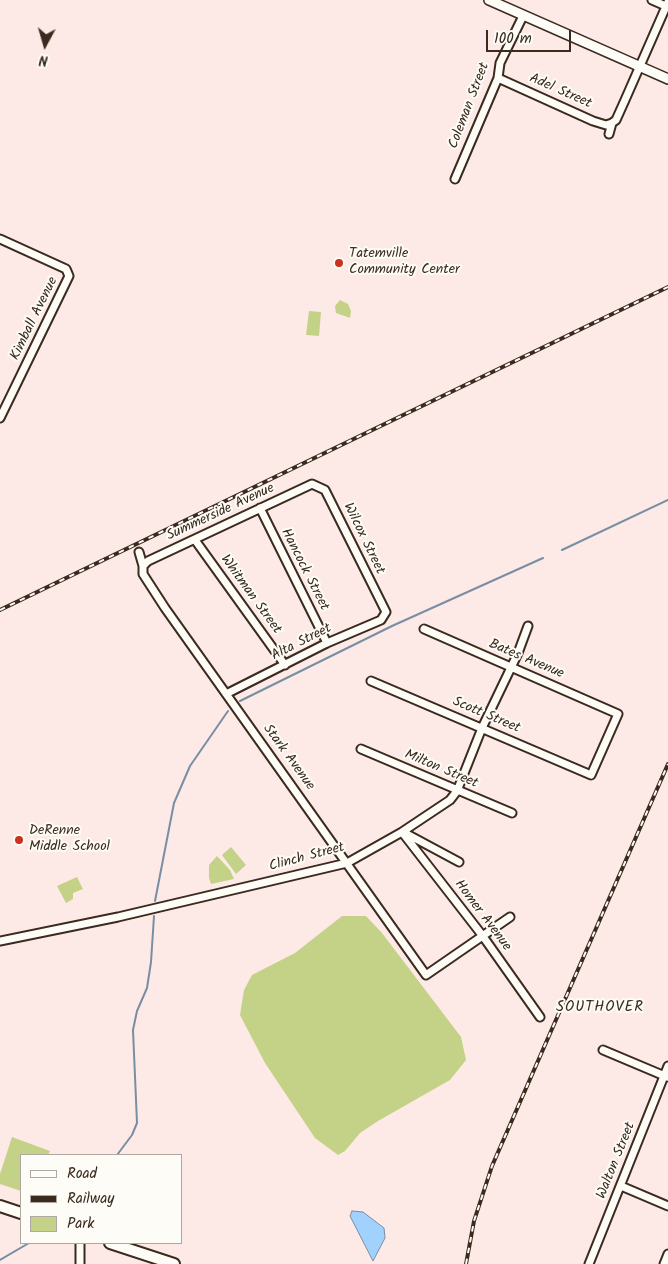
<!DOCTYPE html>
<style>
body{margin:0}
#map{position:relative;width:668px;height:1264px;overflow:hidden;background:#fdeae6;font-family:Kalam,sans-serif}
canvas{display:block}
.legend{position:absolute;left:20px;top:1154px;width:162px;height:90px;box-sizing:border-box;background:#fdfcf7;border:1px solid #afa8a0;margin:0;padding:6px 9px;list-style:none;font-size:15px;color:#3b2a1e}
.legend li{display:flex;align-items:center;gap:10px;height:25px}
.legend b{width:25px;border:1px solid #afa8a0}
.north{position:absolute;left:20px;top:20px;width:50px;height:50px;-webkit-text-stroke:4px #fdfcf7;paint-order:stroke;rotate:186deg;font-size:14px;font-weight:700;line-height:20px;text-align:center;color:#3b2a1e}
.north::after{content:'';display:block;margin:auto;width:18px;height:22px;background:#3b2a1e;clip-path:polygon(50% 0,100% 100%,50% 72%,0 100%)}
.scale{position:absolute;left:486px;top:30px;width:85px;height:22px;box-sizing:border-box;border:2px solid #3b2a1e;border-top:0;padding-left:6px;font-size:15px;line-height:18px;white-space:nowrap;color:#3b2a1e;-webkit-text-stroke:4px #fdfcf7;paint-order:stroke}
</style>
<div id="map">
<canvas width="668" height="1264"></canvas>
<ul class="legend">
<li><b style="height:6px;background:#fdfcf7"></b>Road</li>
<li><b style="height:6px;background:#3b2a1e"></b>Railway</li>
<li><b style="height:14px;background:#c3d286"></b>Park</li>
</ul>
<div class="north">N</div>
<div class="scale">100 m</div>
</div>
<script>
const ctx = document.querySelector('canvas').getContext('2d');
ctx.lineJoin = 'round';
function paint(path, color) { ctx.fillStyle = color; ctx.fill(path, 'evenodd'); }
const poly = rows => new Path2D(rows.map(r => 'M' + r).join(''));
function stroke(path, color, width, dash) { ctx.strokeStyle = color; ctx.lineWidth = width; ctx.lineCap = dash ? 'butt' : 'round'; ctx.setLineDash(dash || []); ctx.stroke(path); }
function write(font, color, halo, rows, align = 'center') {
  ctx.font = font + ' Kalam,sans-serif'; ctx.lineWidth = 4; ctx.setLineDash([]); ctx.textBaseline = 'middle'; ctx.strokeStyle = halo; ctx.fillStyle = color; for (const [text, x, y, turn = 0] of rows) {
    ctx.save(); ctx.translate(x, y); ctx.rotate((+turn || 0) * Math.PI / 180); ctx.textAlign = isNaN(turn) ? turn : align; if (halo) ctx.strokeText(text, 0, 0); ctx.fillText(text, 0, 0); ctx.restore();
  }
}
paint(poly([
 [340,300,348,304,351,311,350,318,336,313,335,306],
 [309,311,321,312,319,336,306,335],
 [231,847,246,865,236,874,222,855],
 [217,856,230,870,234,879,211,884,209,878,209,865],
 [77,877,83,889,73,893,73,899,66,903,57,886],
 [342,916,366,916,382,933,461,1037,466,1060,450,1080,378,1121,360,1133,345,1151,338,1155,315,1138,265,1063,240,1015,244,990,252,975,295,953],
 [12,1137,50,1151,48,1155,21,1155,21,1191,0,1184,0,1174]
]), '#c3d286');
const water = poly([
 [352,1211,363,1212,384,1228,385,1238,373,1261,350,1216,352,1211]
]);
paint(water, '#a1d1fd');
stroke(water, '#788ea4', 1);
stroke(poly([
 [562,550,668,500],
 [240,701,392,626,543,558],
 [155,901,174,803,190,766,228,711],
 [117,1155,132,1135,137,1123,133,1030,137,1011,147,988,151,962,154,916],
 [0,1260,29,1243]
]), '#788ea4', 2);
const minor = poly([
 [652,0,668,7],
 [498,78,593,121,606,125,612,123],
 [609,134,612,123,616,120,625,100,668,2],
 [455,179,498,78,500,63,523,16],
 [0,239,66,269,69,276,0,418],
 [260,508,327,643],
 [195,540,285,665],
 [139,552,143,566,143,574,165,608,426,975,510,917],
 [143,566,148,561,312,484,325,490,386,612,381,620,327,643,226,694],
 [371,681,591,775,618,714,424,629],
 [361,749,512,813],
 [402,832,482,935,540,1017],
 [405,833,459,862],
 [0,941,118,917,347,863,402,832,450,800,457,791,482,728,518,653,528,626],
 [603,1050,667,1077],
 [621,1186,668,1206],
 [80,1264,80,1243],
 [589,1264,668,1066],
 [664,1264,668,1254]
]);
const tertiary = poly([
 [489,0,668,79]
]);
const secondary = poly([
 [0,1206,21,1213],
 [110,1243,174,1264]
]);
stroke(minor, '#3b2a1e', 11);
stroke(tertiary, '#3b2a1e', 12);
stroke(secondary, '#3b2a1e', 14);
stroke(minor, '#fdfcf7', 7);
stroke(tertiary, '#fdfcf7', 9);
stroke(secondary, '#fdfcf7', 10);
const rail = poly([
 [0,610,668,287],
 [466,1264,474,1221,492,1166,668,764]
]);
stroke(rail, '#3b2a1e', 4);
stroke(rail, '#fdfcf7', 2, [5.5]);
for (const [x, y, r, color] of [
 [339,263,5,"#c8321e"],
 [19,840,5,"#c8321e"]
]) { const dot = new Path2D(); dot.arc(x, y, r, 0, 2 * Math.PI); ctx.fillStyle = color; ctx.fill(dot); stroke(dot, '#fdfcf7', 2); }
write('14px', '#3b2a1e', '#fdfcf7', [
 ["Adel Street",560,92,24],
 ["Coleman Street",470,106,-69],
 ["Kimball Avenue",35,319,-64],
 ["Summerside Avenue",221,513,-25],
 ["Wilcox Street",363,539,64],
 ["Hancock Street",304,570,63],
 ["Whitman Street",250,595,54],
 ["Alta Street",302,643,-27],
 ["Bates Avenue",526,660,23],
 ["Scott Street",486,716,23],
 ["Stark Avenue",288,758,54],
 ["Milton Street",441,770,23],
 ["Clinch Street",307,858,-15],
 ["Homer Avenue",482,916,53],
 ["Walton Street",617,1161,-68]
]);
write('14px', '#3b2a1e', '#fdfcf7', [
 ["Tatemville",349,255],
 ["Community Center",349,271],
 ["DeRenne",29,832],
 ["Middle School",29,848]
], 'left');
ctx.letterSpacing = '1px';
write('15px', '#3b2a1e', '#fdfcf7', [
 ["SOUTHOVER",600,1008]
]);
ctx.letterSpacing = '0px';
</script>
